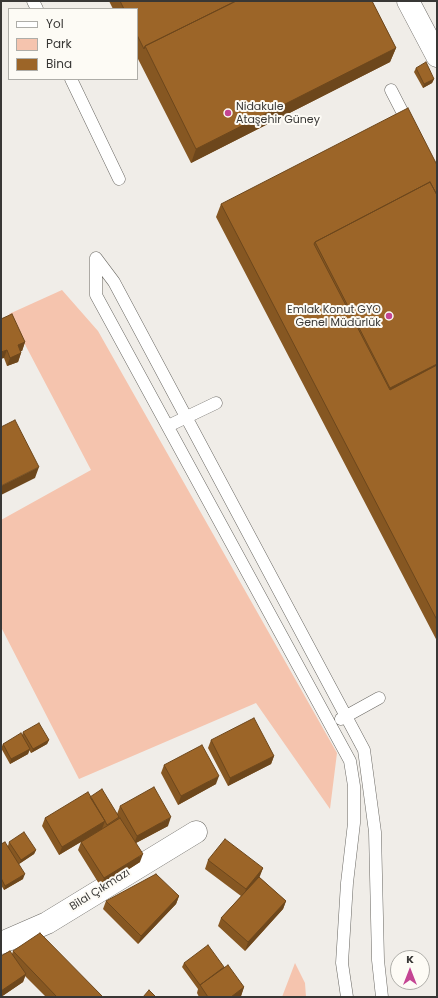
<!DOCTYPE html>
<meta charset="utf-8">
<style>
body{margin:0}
#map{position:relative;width:438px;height:998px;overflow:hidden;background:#f0ede8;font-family:Poppins,sans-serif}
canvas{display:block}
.frame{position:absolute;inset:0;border:2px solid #383735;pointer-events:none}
.legend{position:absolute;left:8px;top:8px;width:130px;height:72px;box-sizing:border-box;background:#fdfbf5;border:1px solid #aeada8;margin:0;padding:5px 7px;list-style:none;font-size:12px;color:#383735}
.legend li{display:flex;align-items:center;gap:8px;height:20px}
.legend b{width:20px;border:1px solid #aeada8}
.north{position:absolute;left:390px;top:950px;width:40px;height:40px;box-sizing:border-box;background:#fdfbf5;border:1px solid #aeada8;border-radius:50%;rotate:0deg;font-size:11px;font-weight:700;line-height:16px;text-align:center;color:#383735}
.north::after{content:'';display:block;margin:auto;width:14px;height:18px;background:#c44593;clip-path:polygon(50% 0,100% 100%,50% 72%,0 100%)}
</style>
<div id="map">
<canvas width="438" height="998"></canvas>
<div class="frame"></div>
<ul class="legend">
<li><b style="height:5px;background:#fff"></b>Yol</li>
<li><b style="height:11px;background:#f5c4ae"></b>Park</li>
<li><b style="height:11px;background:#9c6528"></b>Bina</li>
</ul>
<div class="north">K</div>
</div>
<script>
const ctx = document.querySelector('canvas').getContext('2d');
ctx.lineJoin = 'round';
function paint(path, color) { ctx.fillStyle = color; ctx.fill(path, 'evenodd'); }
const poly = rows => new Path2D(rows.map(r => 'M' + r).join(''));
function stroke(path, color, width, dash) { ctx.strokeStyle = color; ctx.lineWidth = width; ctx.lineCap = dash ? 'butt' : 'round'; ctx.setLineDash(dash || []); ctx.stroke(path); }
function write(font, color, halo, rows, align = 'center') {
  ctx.font = font + ' Poppins,sans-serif'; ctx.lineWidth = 4; ctx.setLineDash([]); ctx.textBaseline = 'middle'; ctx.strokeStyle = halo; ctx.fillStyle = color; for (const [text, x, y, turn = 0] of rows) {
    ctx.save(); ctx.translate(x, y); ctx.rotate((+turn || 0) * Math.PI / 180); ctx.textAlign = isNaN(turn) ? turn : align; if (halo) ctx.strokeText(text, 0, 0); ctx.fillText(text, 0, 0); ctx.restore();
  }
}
paint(poly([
 [62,290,98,331,337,753,330,809,256,703,79,779,1,627,1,520,91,470,9,314],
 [295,963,305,983,306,997,282,997]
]), '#f5c4ae');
const lane = poly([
 [33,1,37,9],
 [71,79,119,179],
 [391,90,409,125],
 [96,258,114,282,364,750,375,832,378,960,382,997],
 [96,258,96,295,350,761,354,786,354,823,347,883,342,963,347,997],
 [168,426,216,403],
 [341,719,379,698]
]);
const street = poly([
 [408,1,437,56],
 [1,943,47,923,196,832]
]);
stroke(lane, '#6a6863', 13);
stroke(street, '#6a6863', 23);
stroke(lane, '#fff', 12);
stroke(street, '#fff', 22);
paint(poly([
 [109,1,372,1,396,48,390,62,191,163,137,57,137,9,113,9],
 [416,68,434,79,432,83,423,88,414,72],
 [437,165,437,641,216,217,221,204],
 [1,319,25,342,22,351,20,351,21,353,18,362,7,366,4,358],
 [23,732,49,740,47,744,31,753,29,750,28,754,10,764,1,748,3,744,22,735],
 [211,740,274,756,271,764,228,786,208,748],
 [164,765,216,784,178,805,161,773],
 [90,797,117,814,120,806,168,826,136,843,140,862,101,887,78,850,81,842,59,855,42,826,45,818],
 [9,842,36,850,34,854,19,864,23,879,4,890,1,885,1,844,8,846],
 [208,860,263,868,259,877,286,901,283,909,245,951,218,926,221,918,241,896,205,869],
 [179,896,176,904,138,944,103,909,106,901],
 [13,951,103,997,46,997,25,976,23,982,1,997,1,956,12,954],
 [184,963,224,968,244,987,241,996,239,997,199,997,197,993,198,989,182,967]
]), '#865722');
paint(poly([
 [396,48,390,62,191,163,196,149],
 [434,79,432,83,423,88,424,84],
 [25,342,22,351,15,353,18,345],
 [7,350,4,358,1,359,1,352],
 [21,353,18,362,7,366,10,358],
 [437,364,437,376,385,402,390,388],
 [39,467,35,478,1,495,1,486],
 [49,740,47,744,31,753,33,749],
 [30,749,28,754,10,764,11,759],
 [274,756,271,764,228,786,230,778],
 [219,776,216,784,178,805,181,796],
 [171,817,168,826,134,844,137,836],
 [105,821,102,829,59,855,62,847],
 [36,850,34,854,19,864,21,860],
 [143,854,140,862,101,887,104,878],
 [263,868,260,876,243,898,246,889],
 [25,874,23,879,4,890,5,886],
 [179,896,176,904,138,944,141,936],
 [286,901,283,909,245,951,248,942],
 [26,974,23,982,1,997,1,991],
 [244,987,241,996,239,997,231,997]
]), '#6d471c');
const building = poly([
 [120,1,236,1,145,46,144,49,137,35,137,9,124,9,120,1],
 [236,1,372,1,396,48,196,149,145,46,236,1],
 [426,62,434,79,424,84,416,68,426,62],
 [408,108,437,165,437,195,430,182,315,242,314,244,390,390,437,365,437,620,221,204,408,108],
 [430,182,437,195,437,364,390,388,315,242,430,182],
 [12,314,25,342,18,345,21,353,10,358,7,350,1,352,1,319,12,314],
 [15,420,39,467,1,486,1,427,15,420],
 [254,718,274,756,230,778,211,740,254,718],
 [39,723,49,740,33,749,23,732,39,723],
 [21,733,30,749,11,759,3,744,21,733],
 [202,745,219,776,181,796,164,765,202,745],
 [154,787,171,817,137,836,120,806,154,787],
 [102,789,119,817,107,825,105,821,90,797,102,789],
 [88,792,105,821,62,847,45,818,88,792],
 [120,818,143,854,104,878,81,842,120,818],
 [24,832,36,850,21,860,9,842,24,832],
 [225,839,263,868,246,889,208,860,225,839],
 [5,842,25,874,5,886,1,878,1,844,5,842],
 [156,874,179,896,141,936,106,901,156,874],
 [259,877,286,901,248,942,221,918,259,877],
 [40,933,103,997,57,997,13,951,40,933],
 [208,945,224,967,200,985,184,963,208,945],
 [10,951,26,974,1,991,1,956,10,951],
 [228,965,244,987,231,997,208,997,200,985,228,965],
 [149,990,156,997,143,997,149,990]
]);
paint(building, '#9c6528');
stroke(building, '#6d471c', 1);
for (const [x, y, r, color] of [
 [228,113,4,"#c44593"],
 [389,316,4,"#c44593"]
]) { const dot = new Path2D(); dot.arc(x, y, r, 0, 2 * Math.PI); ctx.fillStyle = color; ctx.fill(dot); stroke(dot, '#fdfbf5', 1.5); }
write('11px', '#383735', '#fdfbf5', [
 ["Nidakule",236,107],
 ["Ataşehir Güney",236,120],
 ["Emlak Konut GYO",381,310,"right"],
 ["Genel Müdürlük",381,323,"right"]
], 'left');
write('11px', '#383735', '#fdfbf5', [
 ["Bilal Çıkmazı",100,890,-32]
]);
</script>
